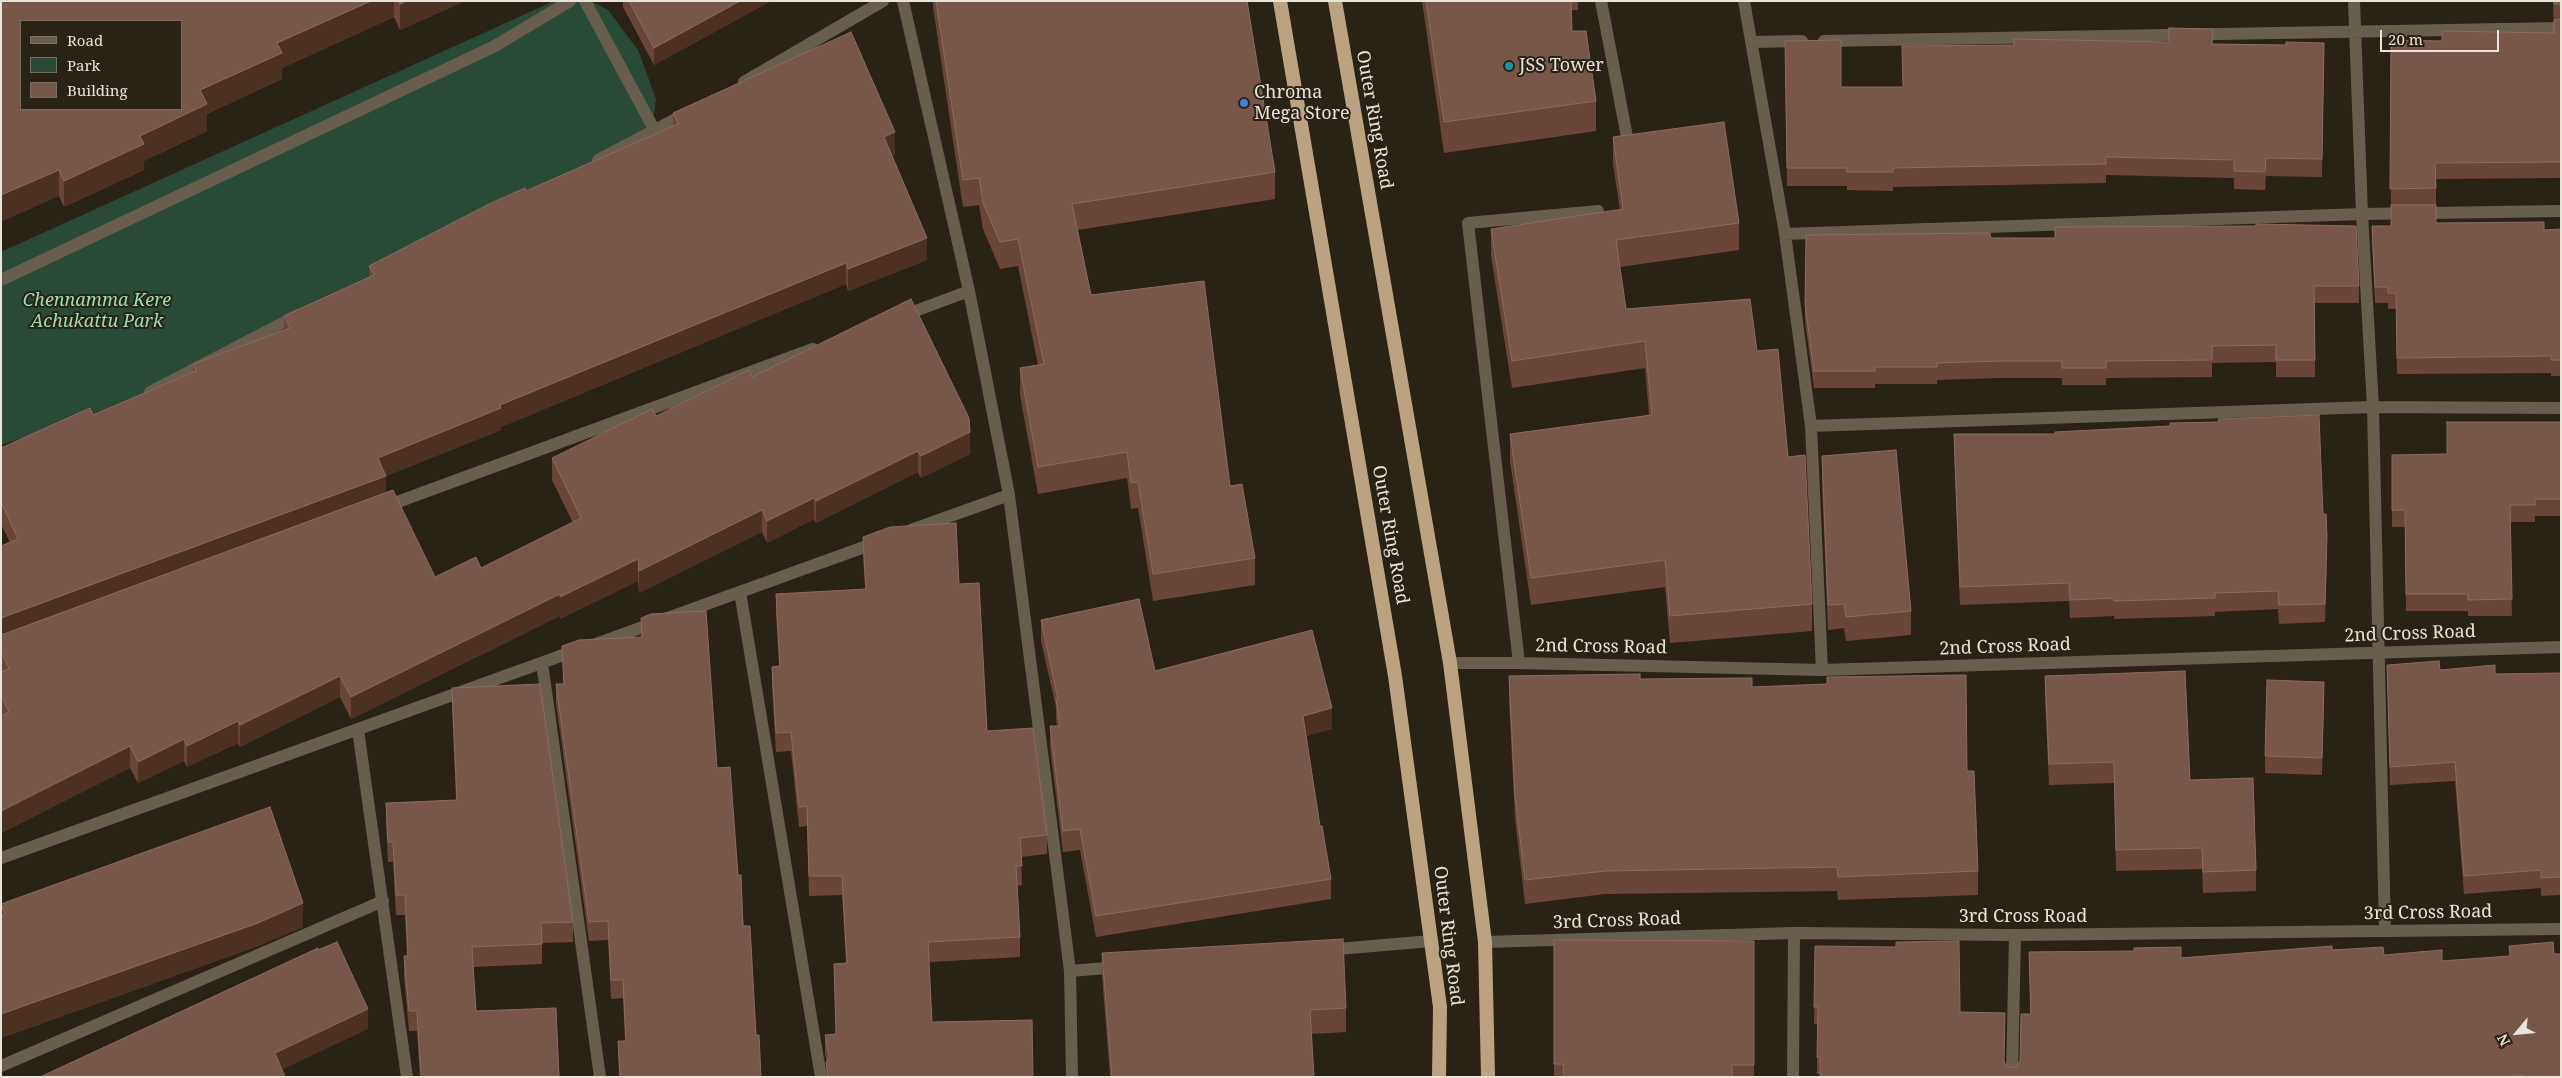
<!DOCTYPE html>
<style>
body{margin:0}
#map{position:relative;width:2562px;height:1078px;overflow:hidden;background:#2a2214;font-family:"Noto Serif",serif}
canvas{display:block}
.frame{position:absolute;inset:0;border:2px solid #e9e4da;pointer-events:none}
.legend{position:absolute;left:20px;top:20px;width:162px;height:90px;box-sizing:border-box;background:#2a2214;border:1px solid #767063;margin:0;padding:6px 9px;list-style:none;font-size:15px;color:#e9e4da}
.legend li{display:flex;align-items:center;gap:10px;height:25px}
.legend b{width:25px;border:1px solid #767063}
.north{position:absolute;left:2492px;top:1008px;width:50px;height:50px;-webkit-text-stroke:4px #2a2214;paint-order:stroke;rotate:242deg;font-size:14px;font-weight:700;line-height:20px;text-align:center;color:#e9e4da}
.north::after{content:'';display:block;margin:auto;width:18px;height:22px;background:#e9e4da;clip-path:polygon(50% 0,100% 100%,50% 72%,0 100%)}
.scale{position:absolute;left:2380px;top:30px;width:119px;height:22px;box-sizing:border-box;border:2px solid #e9e4da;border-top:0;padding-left:6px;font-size:15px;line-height:18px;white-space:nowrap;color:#e9e4da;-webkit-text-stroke:4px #2a2214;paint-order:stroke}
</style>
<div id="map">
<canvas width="2562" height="1078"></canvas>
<div class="frame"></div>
<ul class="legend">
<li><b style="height:6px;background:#695e4e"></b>Road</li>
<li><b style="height:14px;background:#294a37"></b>Park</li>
<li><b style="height:14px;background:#79564a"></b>Building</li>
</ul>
<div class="north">N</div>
<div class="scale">20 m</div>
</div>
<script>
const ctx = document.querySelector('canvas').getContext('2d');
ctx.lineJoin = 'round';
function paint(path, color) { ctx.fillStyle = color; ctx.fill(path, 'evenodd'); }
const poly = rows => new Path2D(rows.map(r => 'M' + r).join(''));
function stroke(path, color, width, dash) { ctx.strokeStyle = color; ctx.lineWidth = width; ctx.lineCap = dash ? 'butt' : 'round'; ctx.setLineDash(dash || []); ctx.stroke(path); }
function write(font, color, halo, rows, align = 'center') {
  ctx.font = font + ' "Noto Serif",serif'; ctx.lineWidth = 4; ctx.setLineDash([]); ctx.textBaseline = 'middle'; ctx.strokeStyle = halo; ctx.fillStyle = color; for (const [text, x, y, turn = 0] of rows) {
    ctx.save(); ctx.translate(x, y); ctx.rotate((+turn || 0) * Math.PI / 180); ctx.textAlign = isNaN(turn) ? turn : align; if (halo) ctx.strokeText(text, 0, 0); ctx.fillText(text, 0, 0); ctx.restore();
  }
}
paint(poly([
 [554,1,591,1,608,10,638,50,656,99,651,137,121,405,1,445,1,252]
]), '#294a37');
stroke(poly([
 [1519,663,1468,223,1598,211]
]), '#695e4e', 12);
stroke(poly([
 [903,1,969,291,1009,495,1070,971,1072,1077],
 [1601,1,1628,142],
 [1744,1,1785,234,1811,426,1822,670],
 [2354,1,2362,214,2373,407,2385,931],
 [1824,41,2561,28],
 [1752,42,1802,41],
 [1785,234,2362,214,2561,211],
 [902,316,969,291],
 [1811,426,2373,407,2561,408],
 [384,507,813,349],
 [911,530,1009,495],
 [740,592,821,1077],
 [596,644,878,542],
 [542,663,600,1077],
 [1450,663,1519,663,1822,670,2561,647],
 [358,730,407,1077],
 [1,858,577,650],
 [1485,942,1794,933,2015,935,2561,929],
 [1326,950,1431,941],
 [1070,971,1119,967],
 [1,1066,383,901],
 [1793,1077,1794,933],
 [2012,1077,2015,935]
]), '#695e4e', 12);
stroke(poly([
 [585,1,655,131],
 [744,82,883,1],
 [598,160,687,113],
 [1,280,493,47,570,1],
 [150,392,298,315]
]), '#695e4e', 12);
stroke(poly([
 [1280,1,1395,676,1440,1007,1439,1077],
 [1335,1,1450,663,1485,942,1488,1077]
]), '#bca37f', 14);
paint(poly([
 [1,1,465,1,400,30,394,17,282,68,282,79,207,114,207,131,144,161,144,170,64,207,59,196],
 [623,1,771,1,654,65,623,7],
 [933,1,936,1,1275,172,1275,199,1078,230,1091,295,1230,486,1255,558,1255,585,1153,601,1138,508,1131,509,1127,478,1038,494,1020,395,1020,368,1038,365,1018,266,1000,269,983,229,979,205,963,207,933,7],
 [1422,1,1578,1,1578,10,1571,10,1572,31,1596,101,1596,131,1444,153],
 [2553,1,2561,1,2561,178,2436,179,2436,223,2544,230,2561,229,2561,376,2551,376,2551,373,2397,374,2396,309,2388,309,2388,303,2375,303,2372,243,2372,226,2391,226,2391,40,2442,41,2554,33],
 [2324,43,2322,177,2266,176,2265,190,2234,189,2234,178,2106,175,2106,183,1893,187,1893,191,1847,190,1847,186,1787,186,1785,59,1841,87,1902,87,2213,44,2286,45],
 [673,113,895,154,892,156,927,260,848,291,846,284,501,427,501,430,386,476,386,493,435,577,481,568,573,523,552,480,552,458,752,377,970,454,921,478,918,472,816,523,814,519,767,543,762,532,639,593,638,581,560,619,560,616,351,719,340,697,240,747,238,743,187,767,184,761,138,783,130,768,1,833,1,546,10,543,1,524,1,448,93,415,193,372,193,364,284,330,284,316,369,277,369,266,526,191,673,127],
 [1613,137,1739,223,1739,250,1620,267,1626,309,1757,351,1788,457,1812,604,1812,631,1670,643,1665,587,1531,605,1510,461,1510,434,1649,415,1645,368,1512,388,1491,256,1491,229,1620,210,1613,164],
 [1806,235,1991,238,2359,286,2359,303,2315,303,2315,377,2276,377,2276,362,2212,363,2212,377,2106,378,2106,385,2062,385,2062,378,2000,378,1937,380,1937,384,1875,384,1875,388,1814,388,1805,321],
 [2561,422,2561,516,2535,516,2535,522,2510,522,2512,616,2468,616,2468,611,2406,611,2405,527,2392,527,2392,455,2447,454],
 [1954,434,2323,514,2327,554,2325,622,2279,624,2278,609,2215,612,2215,616,2114,619,2114,616,2070,618,2069,601,1960,605,1954,452],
 [1822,456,1911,611,1911,635,1846,641,1844,628,1828,630,1822,481],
 [863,537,959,584,987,731,1047,835,1047,854,1021,857,1022,885,1017,886,1020,937,1020,957,929,962,932,1022,1033,1077,826,1077,827,1062,825,1055,825,1035,836,1034,834,964,846,963,842,895,809,896,807,826,799,827,791,751,776,752,772,686,772,667,779,666,776,614,776,594,865,589,863,556],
 [641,618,717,768,738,875,761,1077,619,1077,618,1041,625,1041,623,998,611,999,608,940,589,941,556,703,556,684,563,684,562,646,641,637],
 [1041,620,1155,671,1332,729,1306,736,1320,826,1331,879,1331,899,1096,937,1080,850,1063,852,1050,747,1050,726,1057,726,1056,720,1056,707,1041,641],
 [2387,665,2495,674,2561,673,2561,895,2541,896,2541,888,2464,894,2455,781,2390,785],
 [1509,676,1640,679,1752,687,1967,771,1978,871,1978,895,1838,900,1837,891,1605,894,1525,904,1515,819,1509,700],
 [2045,676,2190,780,2256,870,2256,891,2203,893,2202,869,2116,871,2114,783,2049,785,2045,697],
 [452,688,573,922,573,942,542,943,542,964,473,967,476,1011,559,1077,420,1077,417,1031,409,1031,404,976,404,956,407,956,405,915,396,915,393,862,388,862,386,823,386,803,456,800,452,708],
 [2324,699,2322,775,2265,773,2265,756],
 [1,904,303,927,258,946,1,1038],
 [1554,940,1754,941,1754,1077,1554,1077],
 [1815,946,1960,1012,2004,1061,2005,1064,2011,1068,2016,1067,2020,1061,2030,1014,2029,952,2181,958,2332,950,2384,955,2442,961,2509,956,2509,946,2561,1077,1820,1077,1820,1074,1817,1074,1817,1024,1814,1024],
 [1102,953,1346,1008,1346,1032,1311,1034,1314,1077,1110,1077,1102,976]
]), '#6b4538');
paint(poly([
 [371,1,394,1,394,17,282,68,282,79,207,114,207,131,144,161,144,170,64,207,64,181,140,136,200,90,277,43],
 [406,1,465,1,400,30,400,4],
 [740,1,771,1,654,65,654,48],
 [895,132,895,154,884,159,884,137],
 [59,170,59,196,1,222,1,195],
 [927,238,927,260,848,291,848,269],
 [846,263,846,284,501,427,501,430,386,476,386,497,1,639,1,618,378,458,500,405],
 [970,432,970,454,921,478,921,456],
 [918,451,918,472,816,523,816,501],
 [814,498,814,519,767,543,767,521],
 [762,510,762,532,639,593,639,571],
 [2327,536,2327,554,2325,622,2325,604],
 [638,559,638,581,560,619,560,597],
 [560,594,560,616,351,719,351,697],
 [340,676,340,697,240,747,240,725],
 [1332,708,1332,729,1303,737,1303,716],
 [238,721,238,743,187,767,187,746],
 [184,739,184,761,138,783,138,762],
 [130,746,130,768,1,833,1,811],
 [303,903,303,927,258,946,1,1038,1,1014],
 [368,1009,368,1029,275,1073,275,1053]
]), '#4c3022');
const building = poly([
 [1,1,371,1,277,43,282,53,200,90,207,104,140,136,144,144,64,181,59,170,1,195,1,1],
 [21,21,181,21,181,109,21,109,21,21],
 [399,1,406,1,400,4,399,1],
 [629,1,740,1,654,48,629,1],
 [936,1,1247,1,1275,172,1072,204,1091,295,1204,281,1230,486,1242,484,1255,558,1153,574,1138,482,1131,483,1127,452,1038,467,1020,368,1044,364,1018,239,1000,242,983,203,979,178,963,180,936,1],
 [1426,1,1571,1,1572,31,1586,31,1596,101,1444,122,1426,1],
 [2554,1,2561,1,2561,4,2554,4,2554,1],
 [2561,19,2561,162,2435,163,2436,188,2390,189,2391,40,2442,41,2442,31,2554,33,2554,20,2561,19],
 [2169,28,2213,29,2212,44,2286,45,2286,42,2324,43,2322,159,2266,158,2265,172,2234,171,2234,160,2106,157,2106,164,1893,168,1893,172,1847,172,1847,168,1787,168,1785,41,1841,40,1841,87,1903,87,1902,46,2014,45,2014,39,2169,42,2169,28],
 [851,32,895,132,884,137,927,238,848,269,846,263,500,405,501,408,378,458,386,476,1,618,1,546,18,539,1,502,1,448,90,408,93,415,196,371,193,364,290,328,284,316,374,275,369,266,491,203,525,188,526,191,678,124,673,113,851,32],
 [1724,122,1739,223,1616,240,1626,309,1750,299,1757,351,1778,349,1788,457,1805,455,1812,604,1670,616,1665,560,1531,578,1510,434,1652,415,1645,341,1512,361,1491,229,1623,209,1613,137,1724,122],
 [2391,205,2436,205,2436,223,2544,222,2544,230,2561,229,2561,360,2551,360,2551,356,2397,358,2396,293,2388,293,2388,287,2375,287,2372,226,2391,226,2391,205],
 [2256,224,2356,226,2359,286,2314,286,2315,360,2276,360,2276,345,2212,346,2212,360,2106,361,2106,368,2062,368,2062,361,2000,361,1937,363,1937,367,1875,367,1875,371,1814,371,1805,304,1806,235,1990,233,1991,238,2055,238,2055,227,2256,226,2256,224],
 [911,299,969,418,970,432,921,456,918,451,816,501,814,498,767,521,762,510,639,571,638,559,560,597,560,594,351,697,340,676,240,725,238,721,187,746,184,739,138,762,130,746,1,811,1,716,9,712,1,695,1,672,9,669,1,650,1,634,4,634,393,490,435,577,476,557,481,568,581,518,552,458,652,409,656,416,749,370,752,377,911,299],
 [2319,415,2323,514,2326,514,2327,536,2325,604,2279,605,2278,591,2215,593,2215,598,2114,601,2114,598,2070,600,2069,583,1960,587,1954,434,2055,434,2055,432,2170,426,2170,423,2219,422,2218,419,2319,415],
 [2447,422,2561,422,2561,499,2535,499,2535,505,2510,505,2512,599,2468,600,2468,594,2406,594,2405,510,2392,510,2392,455,2447,454,2447,422],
 [1896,450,1911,611,1846,617,1844,604,1828,605,1822,456,1896,450],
 [956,523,959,584,979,583,987,731,1033,728,1047,835,1020,838,1022,866,1016,866,1020,937,928,942,932,1022,1032,1020,1033,1077,828,1077,826,1063,829,1056,825,1035,836,1034,834,964,847,963,842,876,809,876,807,806,799,807,791,732,776,733,772,667,780,666,776,594,866,589,863,537,890,527,956,523],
 [1139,599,1155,671,1312,630,1332,708,1303,716,1320,826,1322,826,1331,879,1096,916,1080,829,1063,831,1050,726,1060,726,1056,699,1058,699,1041,620,1139,599],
 [706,611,717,768,730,767,738,875,741,875,743,926,750,926,756,1035,759,1035,761,1077,620,1077,618,1041,626,1041,623,980,611,980,608,921,589,922,556,684,564,684,562,646,579,640,642,637,641,618,651,614,706,611],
 [2439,661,2440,670,2495,665,2495,674,2561,673,2561,877,2541,878,2541,870,2464,876,2455,762,2390,767,2387,665,2439,661],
 [2185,671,2190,780,2253,778,2256,870,2203,872,2202,848,2116,850,2114,762,2049,764,2045,676,2185,671],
 [1640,674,1640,679,1752,678,1752,687,1827,684,1827,677,1966,675,1967,771,1974,771,1978,871,1838,877,1837,867,1605,871,1525,880,1515,795,1509,676,1640,674],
 [2267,680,2324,682,2322,758,2265,756,2267,680],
 [540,684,573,922,541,923,542,944,472,947,476,1011,556,1008,559,1077,421,1077,417,1011,409,1011,404,956,408,956,405,895,396,895,393,842,388,842,386,803,457,800,452,688,540,684],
 [270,807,303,903,258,923,1,1014,1,916,5,914,1,904,270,807],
 [1343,939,1346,1008,1310,1010,1314,1077,1112,1077,1102,953,1343,939],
 [1554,940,1754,941,1754,1065,1732,1065,1732,1077,1564,1077,1563,1064,1554,1064,1554,940],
 [1959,941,1960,1012,2005,1013,2004,1060,2005,1064,2011,1068,2016,1067,2020,1061,2021,1014,2031,1014,2029,952,2134,951,2134,948,2181,947,2181,958,2332,946,2332,950,2383,947,2384,955,2442,950,2442,961,2510,956,2509,946,2553,942,2554,954,2561,954,2561,1077,2524,1077,2524,1075,2500,1077,1820,1077,1820,1057,1817,1057,1818,1007,1814,1007,1815,946,1896,947,1896,942,1959,941],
 [337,942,368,1009,275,1053,285,1077,40,1077,318,948,318,950,337,942]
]);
paint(building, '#79564a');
stroke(building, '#8a6c60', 1);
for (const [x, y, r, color] of [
 [1509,66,5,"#0f9aa8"],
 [1244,103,5,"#3f7fe0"]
]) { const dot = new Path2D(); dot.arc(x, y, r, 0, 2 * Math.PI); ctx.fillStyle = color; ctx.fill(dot); stroke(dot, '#2a2214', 2); }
write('18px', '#e9e4da', '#2a2214', [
 ["JSS Tower",1519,66],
 ["Chroma",1254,93],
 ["Mega Store",1254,114]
], 'left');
write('18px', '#e9e4da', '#2a2214', [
 ["Outer Ring Road",1374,120,80],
 ["Outer Ring Road",1390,535,80],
 ["2nd Cross Road",2410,634,-2],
 ["2nd Cross Road",1601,647,1],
 ["2nd Cross Road",2005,647,-2],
 ["3rd Cross Road",2428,913,-1],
 ["3rd Cross Road",2023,917],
 ["3rd Cross Road",1617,921,-2],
 ["Outer Ring Road",1448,936,83]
]);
write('italic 18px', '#99dfb6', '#2a2214', [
 ["Chennamma Kere",97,301],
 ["Achukattu Park",97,322]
]);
</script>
